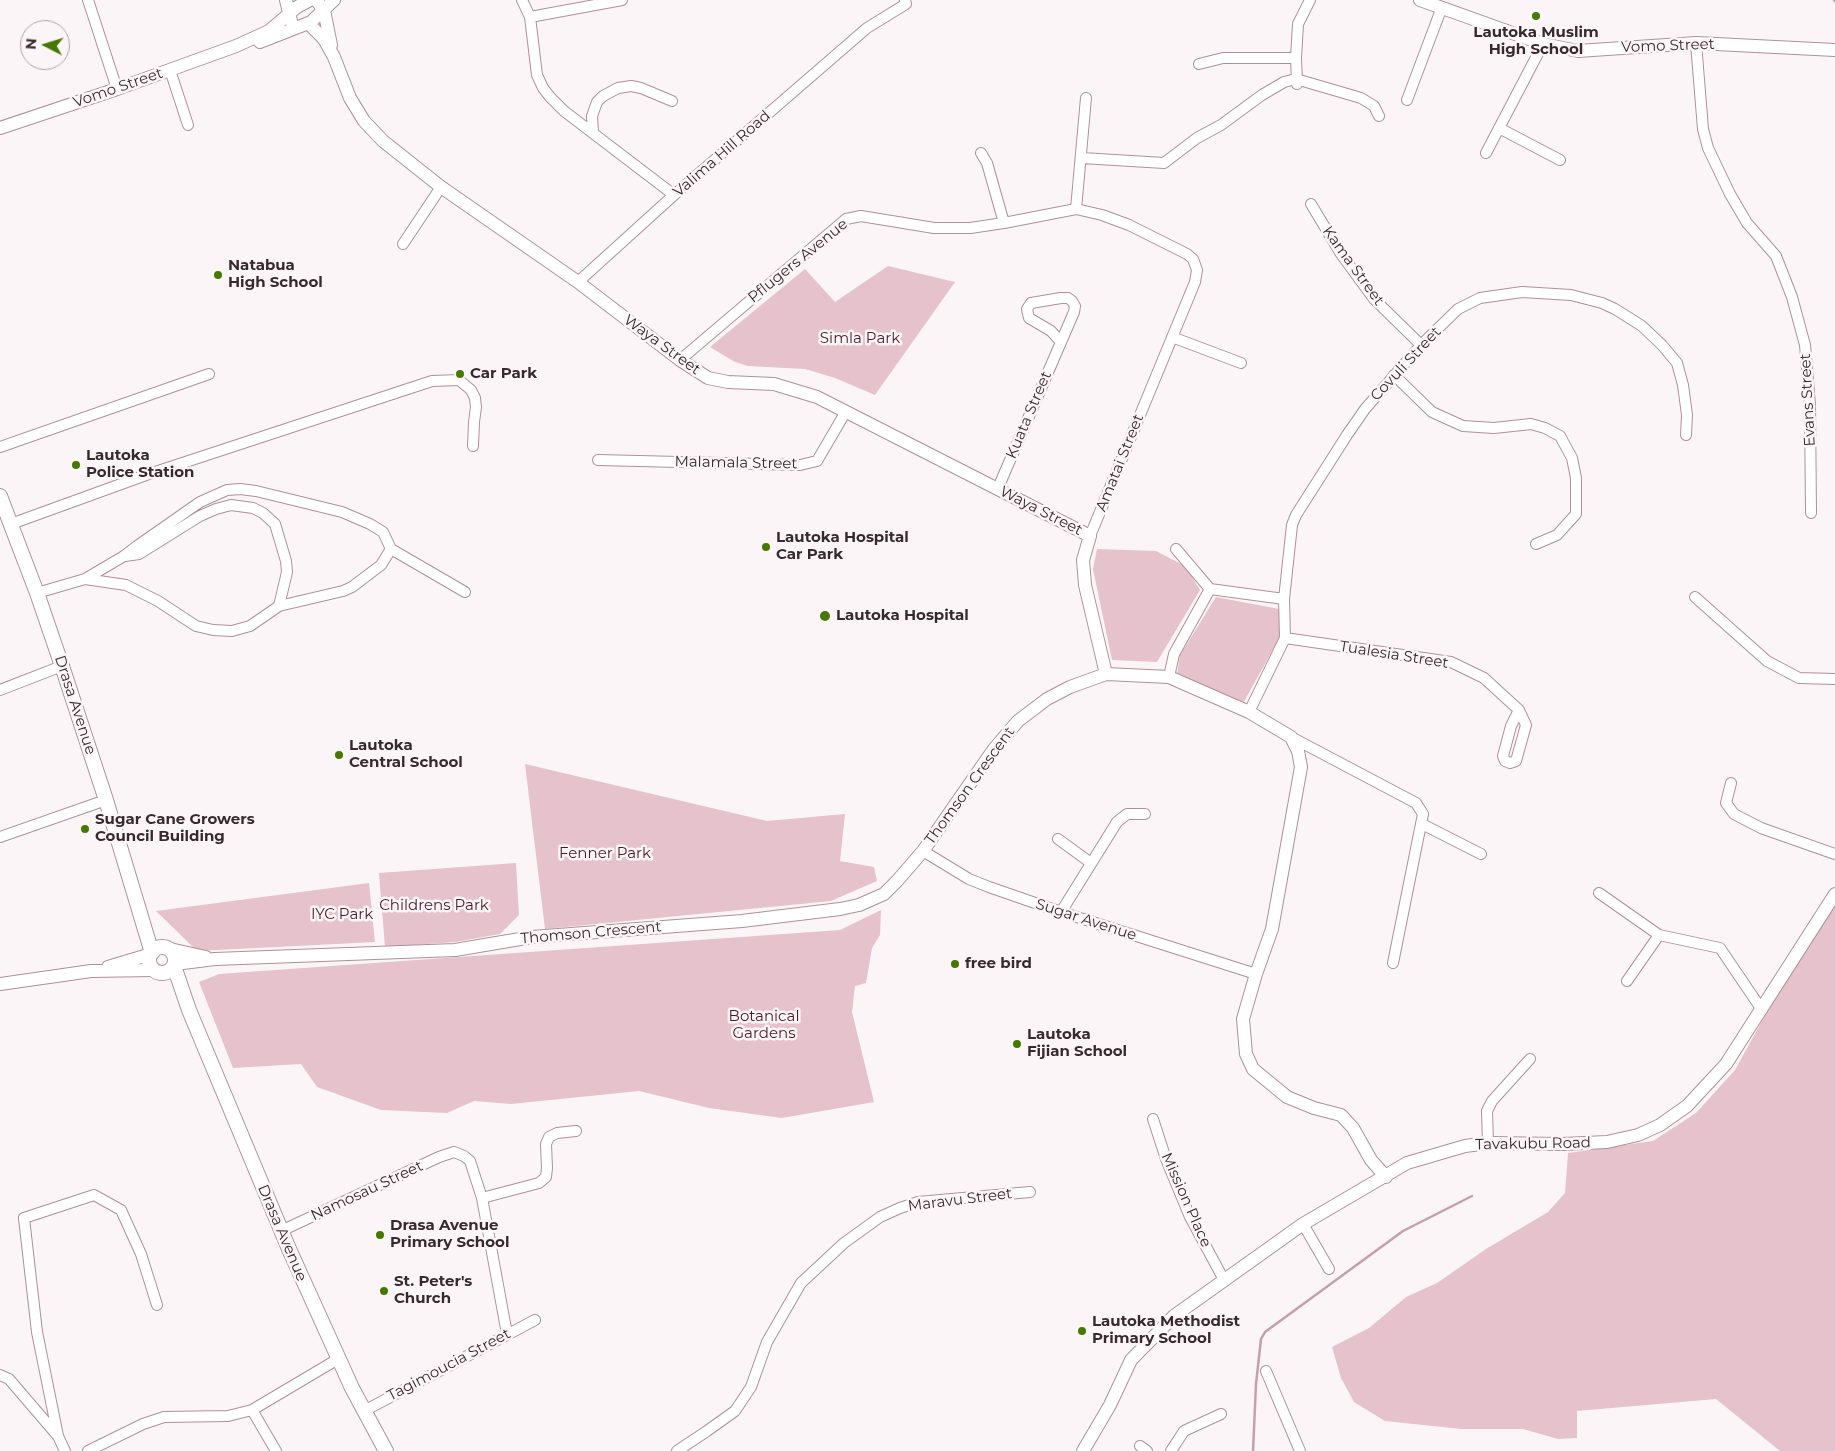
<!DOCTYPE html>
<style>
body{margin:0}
#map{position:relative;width:1835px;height:1451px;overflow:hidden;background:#fcf5f7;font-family:Montserrat,sans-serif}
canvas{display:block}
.north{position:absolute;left:20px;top:20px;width:50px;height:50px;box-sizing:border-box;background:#fcf5f7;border:1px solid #ada4a7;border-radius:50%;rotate:275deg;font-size:14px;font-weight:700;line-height:20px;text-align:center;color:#372a2e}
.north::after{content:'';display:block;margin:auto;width:18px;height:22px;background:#467802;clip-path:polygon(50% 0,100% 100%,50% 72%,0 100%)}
</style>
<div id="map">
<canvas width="1835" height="1451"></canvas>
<div class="north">N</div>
</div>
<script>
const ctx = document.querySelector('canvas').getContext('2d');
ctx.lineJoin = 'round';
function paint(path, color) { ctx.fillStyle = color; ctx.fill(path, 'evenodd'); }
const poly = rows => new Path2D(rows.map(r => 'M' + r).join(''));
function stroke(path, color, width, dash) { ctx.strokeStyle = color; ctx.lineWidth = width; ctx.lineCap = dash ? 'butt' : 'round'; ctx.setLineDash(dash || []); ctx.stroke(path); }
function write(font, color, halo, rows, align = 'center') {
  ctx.font = font + ' Montserrat,sans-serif'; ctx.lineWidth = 5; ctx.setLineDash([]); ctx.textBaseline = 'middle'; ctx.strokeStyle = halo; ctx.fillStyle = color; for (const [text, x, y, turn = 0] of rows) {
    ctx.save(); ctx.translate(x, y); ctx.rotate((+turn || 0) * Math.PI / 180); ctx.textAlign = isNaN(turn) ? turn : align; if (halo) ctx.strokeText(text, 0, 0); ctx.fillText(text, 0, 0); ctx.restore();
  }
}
paint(poly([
 [888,266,955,282,875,395,835,378,805,369,748,366,735,362,710,347,805,269,835,302],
 [1097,549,1156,551,1185,566,1200,590,1157,662,1112,660,1093,569],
 [1216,597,1279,609,1280,637,1237,714,1176,681,1180,655],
 [525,764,767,821,845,814,840,861,874,867,877,881,831,901,545,929],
 [516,863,519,915,500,934,455,942,385,947,379,873],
 [369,883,375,942,197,951,156,911],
 [1835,903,1835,1451,1780,1451,1716,1399,1577,1411,1577,1438,1558,1439,1523,1429,1461,1429,1385,1421,1354,1402,1341,1378,1332,1347,1369,1328,1406,1297,1437,1283,1486,1249,1548,1212,1565,1193,1568,1153,1653,1141,1696,1113,1735,1070,1762,1021],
 [881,910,880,935,872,948,866,983,855,986,852,1012,874,1102,782,1118,709,1108,639,1091,511,1104,474,1101,447,1113,381,1110,317,1087,301,1064,233,1068,199,982,219,974,840,930]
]), '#e5c2cc');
stroke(poly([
 [1834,0,1835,1],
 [1253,1451,1256,1384,1261,1339,1265,1332,1403,1231,1472,1196]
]), '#c2a1aa', 2.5);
const minor = poly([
 [88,0,117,89],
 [522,0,530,17,537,75,543,88,550,97,564,111,674,195],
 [530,17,622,0],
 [1696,43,1703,129,1708,148,1730,194,1747,223,1776,256,1792,297,1805,345,1810,405,1811,513],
 [1199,64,1223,58,1296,58],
 [170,70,188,125],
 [1297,84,1296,58,1298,24,1310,0],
 [1407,100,1442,7],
 [1499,128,1560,160],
 [593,132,592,116,597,102,603,96,618,88,631,86,641,88,672,101],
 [981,153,987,163,1004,223],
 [1486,153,1543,44],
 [1082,158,1164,163,1197,138,1221,125,1262,95,1284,82,1296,79,1361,98,1374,106,1379,116],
 [1311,204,1341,254,1374,299,1421,345],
 [1076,209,1086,98],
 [403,244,441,187],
 [578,282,674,195,867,28,906,4,905,0],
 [1172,337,1241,363],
 [680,360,846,219,861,216,934,228,970,228,1004,223,1076,209,1102,215,1129,225,1187,254,1193,259,1197,270,1195,282,1090,536],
 [1394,375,1432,412,1463,426,1494,428,1531,424,1545,428,1560,436,1572,458,1576,478,1576,514,1557,535,1536,544],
 [0,447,209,374],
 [598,460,800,465,817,461,845,413],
 [998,488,1074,312,1075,306,1072,301,1068,298,1061,298,1031,303,1027,309,1029,318,1051,331,1060,341],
 [11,524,146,475,432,381,459,380,471,390,475,398,476,407,474,422,473,446],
 [1176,549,1210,589],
 [125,556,139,554,200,516,216,509,231,505,253,508,263,513,275,524,286,561,287,572,279,606],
 [85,579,126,585,158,601,196,626,213,630,232,631,250,626,279,606,343,591,352,587,381,565,391,549],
 [1210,589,1284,599],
 [37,593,85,579,124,556,137,546,200,502,227,490,240,489,256,491,342,512,370,524,383,532,391,549,465,592],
 [1695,597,1767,661,1799,678,1835,679],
 [1285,638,1451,662,1484,678,1519,710,1526,725,1516,761,1510,763,1505,761,1503,756,1511,726,1519,710],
 [1169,677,1174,654,1210,589],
 [0,690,62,666],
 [1249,712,1285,638,1284,599,1292,525,1296,515,1347,435,1365,409,1421,345,1458,309,1480,298,1522,292,1571,295,1602,303,1615,309,1642,326,1662,345,1677,363,1683,385,1687,415,1686,435],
 [1291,737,1416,803,1423,814,1393,963],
 [1731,783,1726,803,1734,814,1761,828,1835,854],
 [1422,824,1481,854],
 [0,837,106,800],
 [1058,839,1091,863],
 [923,851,969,879,989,887,1061,912,1256,974],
 [1599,893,1659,935,1720,948,1762,1010],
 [1061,912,1117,822,1127,814,1145,814],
 [1627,981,1659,935],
 [1153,1119,1166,1159,1190,1217,1224,1280],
 [1488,1143,1487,1111,1492,1101,1530,1059],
 [482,1198,539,1183,546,1177,547,1168,546,1144,549,1137,557,1133,576,1131],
 [1303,1224,1329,1269],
 [281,1231,439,1157,454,1152,464,1156,470,1161,482,1198,507,1334],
 [1266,1371,1300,1451],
 [0,1375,9,1379,57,1435],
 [252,1410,276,1451],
 [364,1411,535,1320],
 [1140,1446,1147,1451],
 [65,1451,58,1436,37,1332,24,1218,94,1195,121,1210,141,1254,157,1305],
 [88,1451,143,1424,164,1417,228,1416,252,1410,338,1359],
 [677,1451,707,1431,735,1411,751,1387,767,1342,801,1283,844,1243,880,1217,900,1208,918,1202,1030,1192],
 [1171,1451,1184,1431,1221,1414]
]);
const major = poly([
 [286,0,291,21],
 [316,0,324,10,331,45],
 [1420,0,1543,44,1578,51,1696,43,1835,50],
 [308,23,324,39,334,57,350,98,364,121,383,141,441,187,578,282,680,360,708,378,728,382,774,384,817,397,1090,536,1083,560,1085,585,1106,674],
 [260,42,311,22,334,0],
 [0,128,117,89,236,46,269,31,297,7,310,0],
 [170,949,206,957],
 [175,964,215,959,455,950,532,937,742,921,840,909,859,905,884,894,897,881,923,851,994,749,1018,721,1047,699,1070,687,1106,674,1169,677,1249,712,1291,737,1298,751,1301,767,1272,929,1256,974,1243,1019,1246,1054,1253,1069,1287,1097,1314,1108,1341,1115,1353,1128,1371,1160,1386,1177],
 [108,967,151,954],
 [0,984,91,971,153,970],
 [1083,1451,1110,1405,1131,1360,1174,1316,1303,1224,1407,1163,1465,1146,1488,1143,1563,1144,1607,1142,1638,1135,1660,1125,1687,1106,1726,1064,1835,894]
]);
const highway = poly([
 [0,496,37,593,62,666,106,800,152,953],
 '149 960a13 13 0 1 1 26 0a13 13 0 1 1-26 0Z',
 [174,966,189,1010,289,1249,352,1388,386,1451]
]);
stroke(minor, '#af9098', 12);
stroke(major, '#af9098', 14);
stroke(highway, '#af9098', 16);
stroke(minor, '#fff', 10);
stroke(major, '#fff', 12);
stroke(highway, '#fff', 14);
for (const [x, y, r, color] of [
 [1536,16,5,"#467802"],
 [218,275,5,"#467802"],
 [460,374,5,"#467802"],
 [76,465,5,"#467802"],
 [766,547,5,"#467802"],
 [825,616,6,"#467802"],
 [339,755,5,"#467802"],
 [85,829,5,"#467802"],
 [955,964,5,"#467802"],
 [1017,1044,5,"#467802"],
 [380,1235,5,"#467802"],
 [384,1291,5,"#467802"],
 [1082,1331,5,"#467802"]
]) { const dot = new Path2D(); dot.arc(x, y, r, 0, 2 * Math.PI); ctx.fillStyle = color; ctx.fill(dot); stroke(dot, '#fcf5f7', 2); }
write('bold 15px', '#372a2e', '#fcf5f7', [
 ["Lautoka Muslim",1536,33,"center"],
 ["High School",1536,50,"center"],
 ["Natabua",228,266],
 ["High School",228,283],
 ["Car Park",470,374],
 ["Lautoka",86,456],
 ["Police Station",86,473],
 ["Lautoka Hospital",776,538],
 ["Car Park",776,555],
 ["Lautoka Hospital",836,616],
 ["Lautoka",349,746],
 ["Central School",349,763],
 ["Sugar Cane Growers",95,820],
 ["Council Building",95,837],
 ["free bird",965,964],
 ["Lautoka",1027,1035],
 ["Fijian School",1027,1052],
 ["Drasa Avenue",390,1226],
 ["Primary School",390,1243],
 ["St. Peter's",394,1282],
 ["Church",394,1299],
 ["Lautoka Methodist",1092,1322],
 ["Primary School",1092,1339]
], 'left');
write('15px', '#372a2e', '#fcf5f7', [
 ["Vomo Street",1668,46,-2],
 ["Vomo Street",118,88,-19],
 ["Valima Hill Road",722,154,-41],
 ["Pflugers Avenue",798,261,-39],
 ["Kama Street",1353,266,54],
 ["Waya Street",662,345,36],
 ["Covuli Street",1406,364,-47],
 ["Evans Street",1808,400,-93],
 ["Kuata Street",1029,415,-67],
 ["Malamala Street",736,463,1],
 ["Amatai Street",1120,463,-68],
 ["Waya Street",1041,511,27],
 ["Tualesia Street",1394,655,9],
 ["Drasa Avenue",75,705,72],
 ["Thomson Crescent",970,786,-54],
 ["Sugar Avenue",1086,920,18],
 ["Thomson Crescent",591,933,-5],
 ["Tavakubu Road",1533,1144,-1],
 ["Namosau Street",367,1191,-25],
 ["Maravu Street",960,1200,-7],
 ["Mission Place",1186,1200,66],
 ["Drasa Avenue",282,1233,67],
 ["Tagimoucia Street",449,1365,-28]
]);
write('15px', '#481b2b', '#fcf5f7', [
 ["Simla Park",860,339],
 ["Fenner Park",605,854],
 ["Childrens Park",434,906],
 ["IYC Park",342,915],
 ["Botanical",764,1017],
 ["Gardens",764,1034]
]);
</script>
